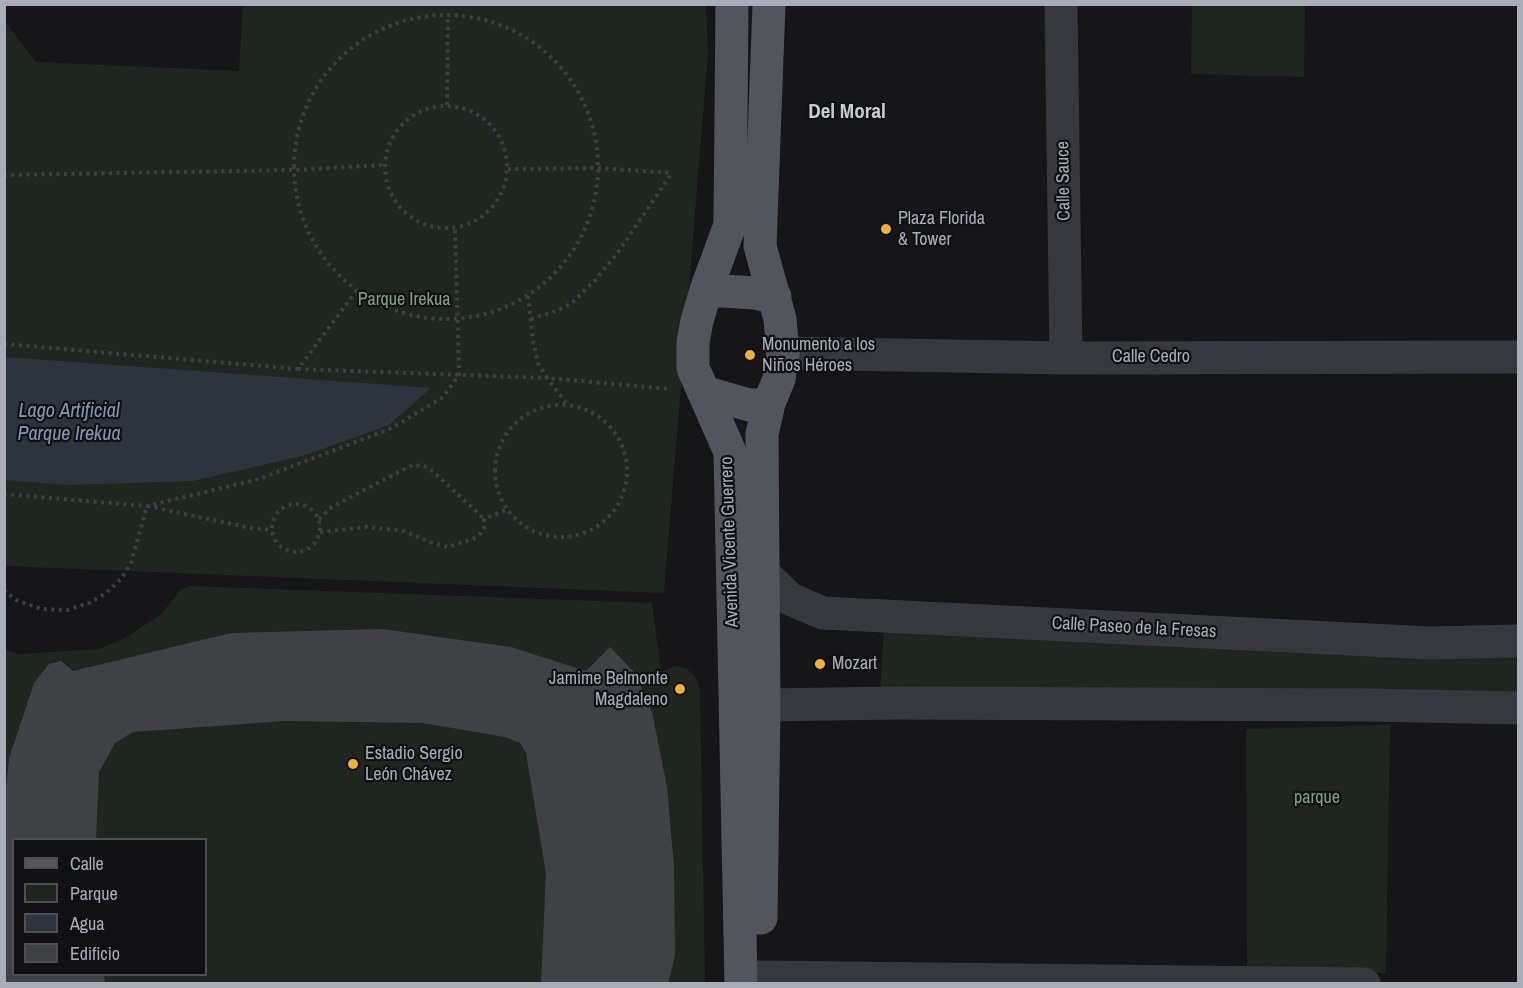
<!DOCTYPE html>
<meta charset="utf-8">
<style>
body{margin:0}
#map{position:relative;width:1523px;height:988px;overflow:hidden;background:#161618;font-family:"Archivo Narrow",sans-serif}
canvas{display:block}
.frame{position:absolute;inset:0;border:6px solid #a8adb8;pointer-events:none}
.legend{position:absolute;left:12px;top:838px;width:195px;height:138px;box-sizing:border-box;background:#111113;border:2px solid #4d4f55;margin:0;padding:8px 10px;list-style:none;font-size:18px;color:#a8adb8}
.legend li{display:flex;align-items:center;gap:12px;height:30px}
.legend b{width:30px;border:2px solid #4d4f55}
</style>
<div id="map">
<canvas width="1523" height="988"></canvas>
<div class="frame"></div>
<ul class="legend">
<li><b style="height:8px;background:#53555c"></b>Calle</li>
<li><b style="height:16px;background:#1e261f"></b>Parque</li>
<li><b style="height:16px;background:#2c353c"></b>Agua</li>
<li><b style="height:16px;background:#404145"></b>Edificio</li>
</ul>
</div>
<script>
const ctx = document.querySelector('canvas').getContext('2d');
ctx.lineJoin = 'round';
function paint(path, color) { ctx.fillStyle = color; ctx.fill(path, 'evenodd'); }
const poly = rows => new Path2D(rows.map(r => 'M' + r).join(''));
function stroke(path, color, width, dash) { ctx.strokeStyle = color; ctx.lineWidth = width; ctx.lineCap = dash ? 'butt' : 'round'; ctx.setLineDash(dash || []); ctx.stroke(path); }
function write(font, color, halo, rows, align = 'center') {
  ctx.font = font + ' "Archivo Narrow",sans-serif'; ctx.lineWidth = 4.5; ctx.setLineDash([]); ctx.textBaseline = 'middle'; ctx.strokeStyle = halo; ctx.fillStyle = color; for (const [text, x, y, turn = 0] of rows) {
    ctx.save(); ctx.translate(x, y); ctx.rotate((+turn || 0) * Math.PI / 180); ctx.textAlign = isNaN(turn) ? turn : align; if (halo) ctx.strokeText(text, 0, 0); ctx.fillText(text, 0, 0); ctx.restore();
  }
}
paint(poly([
 [243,5,706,5,708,54,664,593,5,566,4,21,36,62,239,71],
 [1192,5,1305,5,1304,77,1191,74],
 [191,586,652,603,661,672,674,666,685,668,694,674,700,689,705,983,5,983,4,650,19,654,99,649,125,638,161,614,181,589],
 [14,840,206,840,206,974,14,974],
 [884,629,1518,642,1518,694,880,690],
 [1390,725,1386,973,1247,972,1246,729]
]), '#1e261f');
paint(poly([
 [5,357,431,388,389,425,306,455,193,481,67,485,5,480]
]), '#2c353c');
paint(poly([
 [382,629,511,647,586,671,610,647,634,672,652,712,667,787,674,867,675,955,668,984,541,984,546,873,526,753,520,743,505,737,423,723,285,721,133,732,115,743,99,772,96,840,14,840,14,974,104,974,105,984,5,984,4,806,9,758,34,683,49,664,61,661,73,671,231,633]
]), '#404145');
stroke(poly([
 '294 167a152 152 0 1 1 304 0a152 152 0 1 1-304 0Z',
 [447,105,448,15],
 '385 167a61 61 0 1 1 122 0a61 61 0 1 1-122 0Z',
 [508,169,599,168,671,173],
 [4,175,294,170,384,165],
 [528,296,533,340,538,363,547,378,670,389],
 [531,319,553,312,571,304,595,280,616,255,672,173],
 [4,344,298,369,357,290],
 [298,369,547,378,567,404],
 '495 471a66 66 0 1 1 132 0a66 66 0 1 1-132 0Z',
 [4,494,147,506,259,479,392,428,443,397,459,375,455,229],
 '272 528a24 24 0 1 1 48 0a24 24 0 1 1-48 0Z',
 [319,519,332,507,412,465,424,466,434,472,484,519],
 [320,532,367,527,404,531,430,542,448,547,473,539,481,533,485,526,484,519,508,509],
 [4,590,16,600,41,609,67,610,89,603,105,594,121,579,131,563,147,506,251,528,272,530]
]), '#3d3f44', 4, [3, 4.5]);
stroke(poly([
 [1061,4,1066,358],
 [783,353,1066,358,1518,357],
 [763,573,790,599,823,613,1431,643,1518,641],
 [764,705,896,703,1368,705,1518,708],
 [760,977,1364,984]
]), '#37383d', 33);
stroke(poly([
 [732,4,730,225,706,290,697,321,693,342,693,368,730,452,741,984],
 [706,290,755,293,775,297],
 [704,392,749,405,762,405,769,403],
 [761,918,764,705,762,434,769,403,779,379,783,353,780,319,760,246,769,4]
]), '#53555c', 33);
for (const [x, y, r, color] of [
 [886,229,6,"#f2b134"],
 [750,355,6,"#f2b134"],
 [820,664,6,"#f2b134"],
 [680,689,6,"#f2b134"],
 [353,764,6,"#f2b134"]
]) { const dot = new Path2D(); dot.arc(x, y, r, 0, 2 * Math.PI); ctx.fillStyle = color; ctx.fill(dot); stroke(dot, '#111113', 2); }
write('18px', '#a8adb8', '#111113', [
 ["Calle Sauce",1064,181,-91],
 ["Calle Cedro",1151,357],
 ["Avenida Vicente Guerrero",730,542,-92],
 ["Calle Paseo de la Fresas",1134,628,3]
]);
write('18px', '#a8adb8', '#111113', [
 ["Plaza Florida",898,219],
 ["& Tower",898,240],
 ["Monumento a los",762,345],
 ["Niños Héroes",762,366],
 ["Mozart",832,664],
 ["Jamime Belmonte",668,679,"right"],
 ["Magdaleno",668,700,"right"],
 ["Estadio Sergio",365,754],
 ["León Chávez",365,775]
], 'left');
write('18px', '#7fa381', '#111113', [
 ["Parque Irekua",404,300],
 ["parque",1317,798]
]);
write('italic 20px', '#7f9bb3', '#111113', [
 ["Lago Artificial",69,412],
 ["Parque Irekua",69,435]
]);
write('bold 21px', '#c9ccd4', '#111113', [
 ["Del Moral",847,112]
]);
</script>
